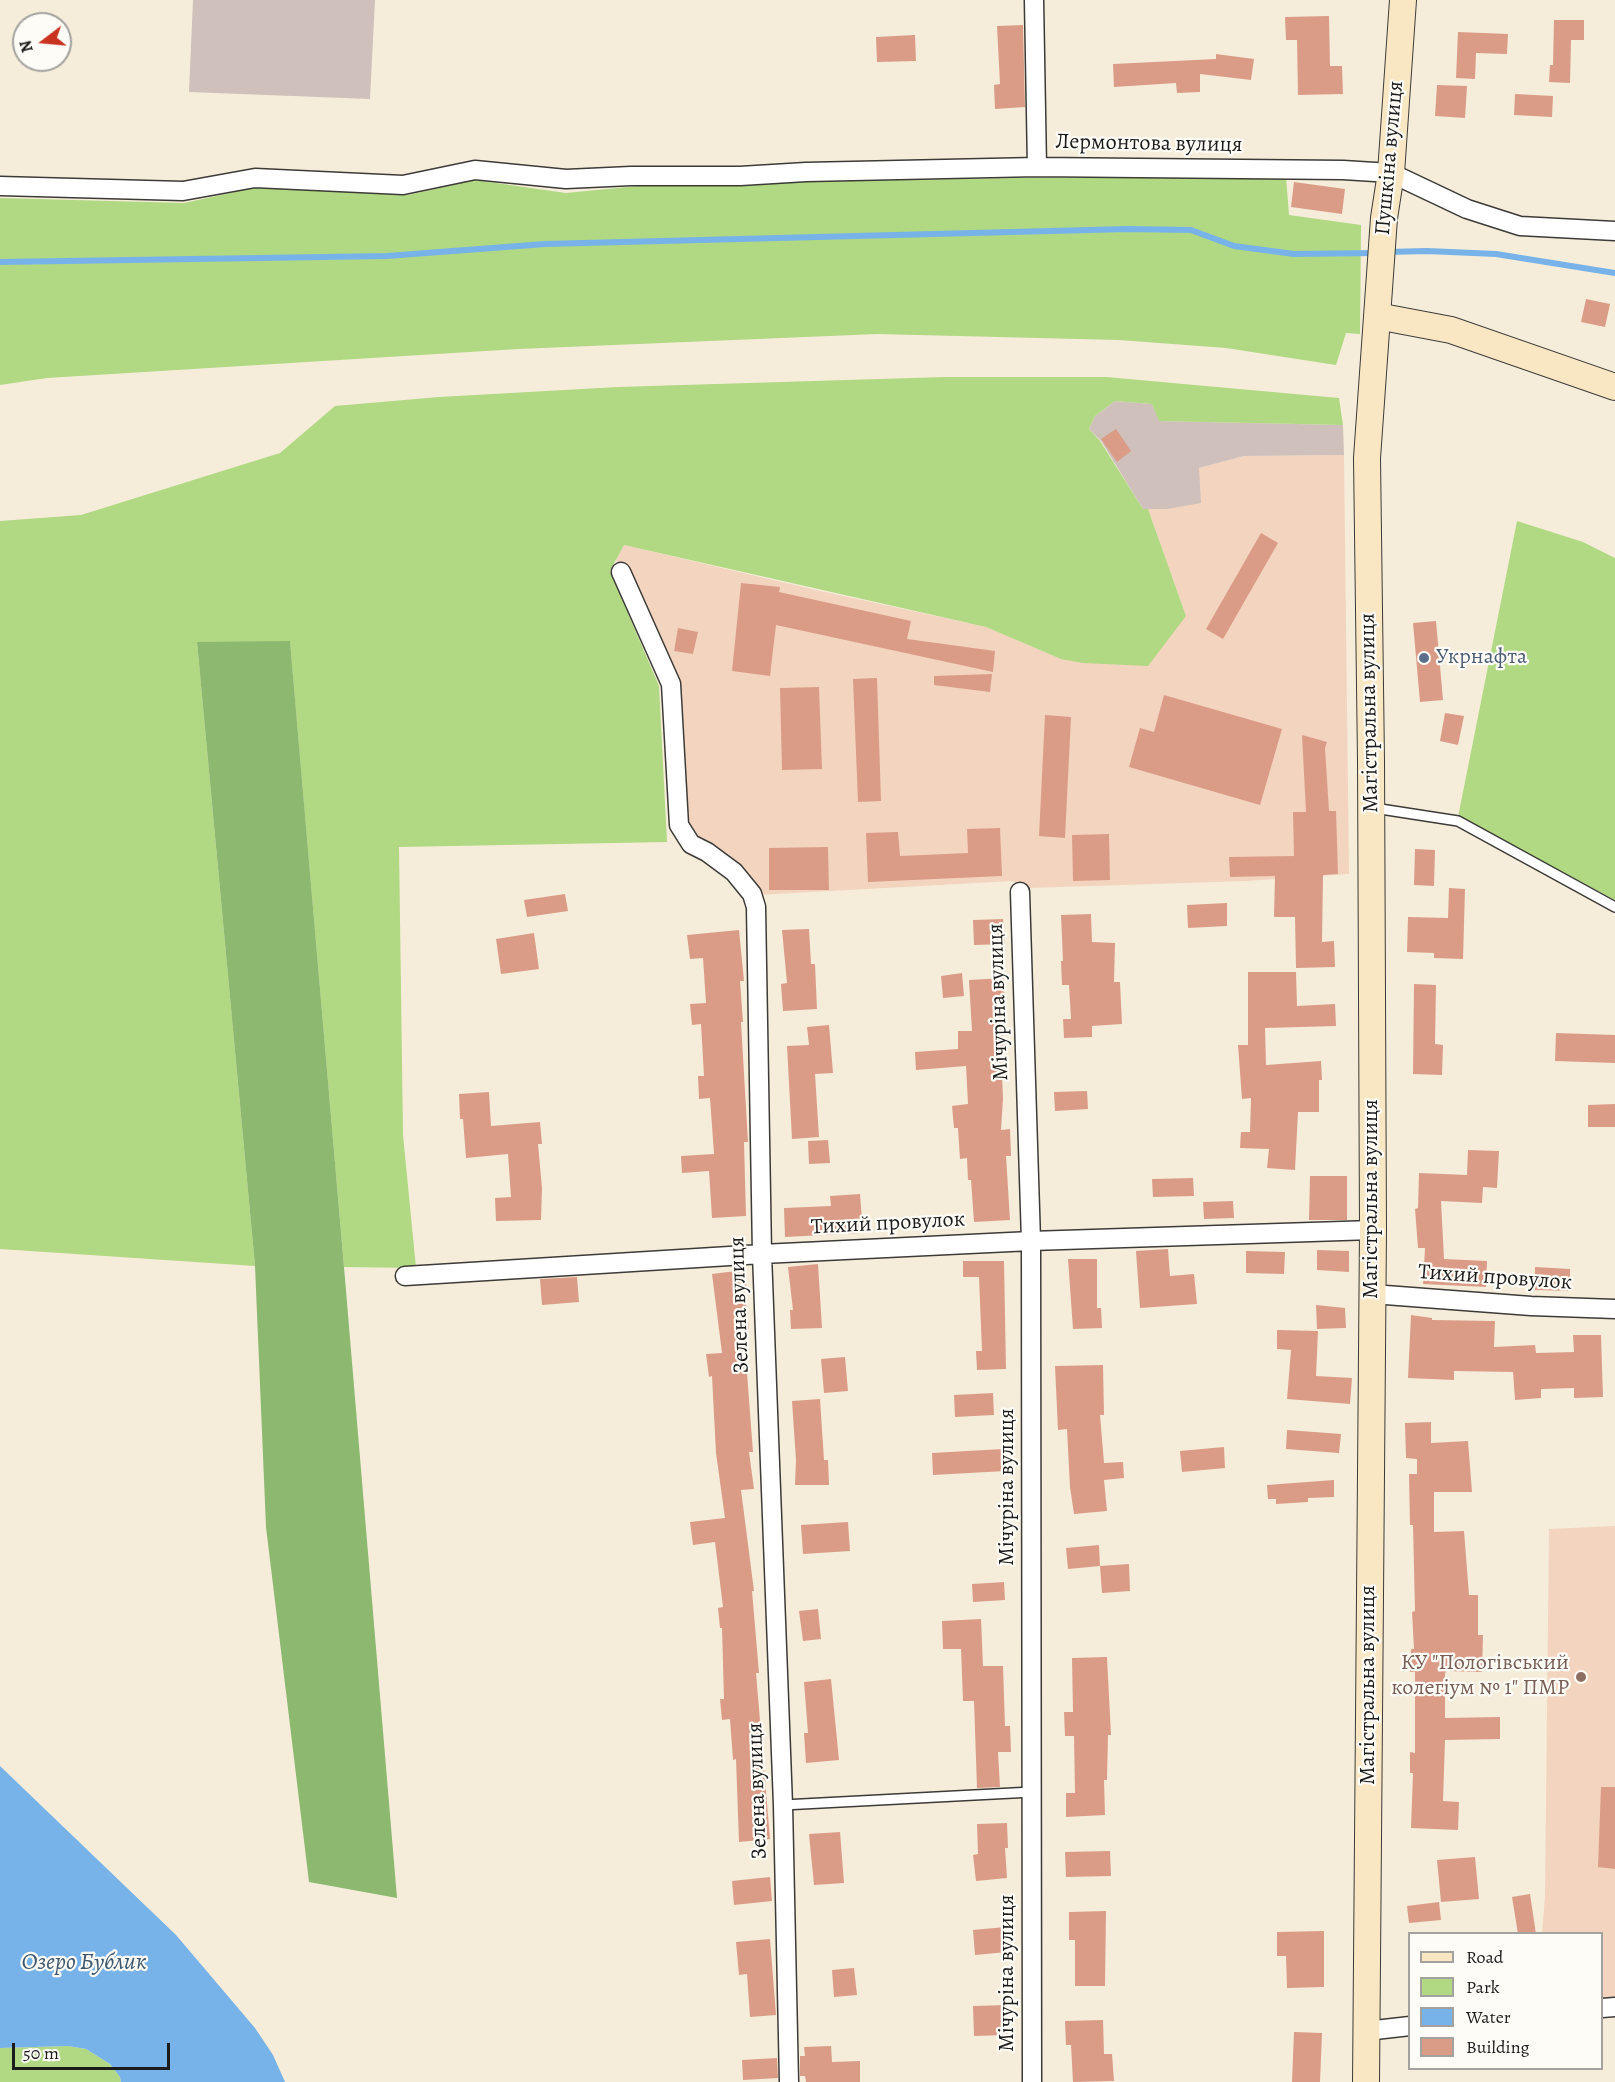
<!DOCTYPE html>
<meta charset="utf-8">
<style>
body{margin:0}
#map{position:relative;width:1615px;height:2082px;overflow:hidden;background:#f5edda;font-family:Alegreya,serif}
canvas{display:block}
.legend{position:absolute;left:1408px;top:1932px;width:195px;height:138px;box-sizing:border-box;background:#fdfcf7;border:2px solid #a3a29f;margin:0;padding:8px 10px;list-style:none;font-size:18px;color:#1c1c1c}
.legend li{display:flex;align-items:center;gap:12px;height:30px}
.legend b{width:30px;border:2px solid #a3a29f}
.north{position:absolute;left:12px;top:12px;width:60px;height:60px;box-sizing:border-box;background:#fdfcf7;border:2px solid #a3a29f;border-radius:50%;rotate:254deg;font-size:16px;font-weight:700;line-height:24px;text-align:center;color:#1c1c1c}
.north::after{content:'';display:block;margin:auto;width:21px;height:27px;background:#c8321e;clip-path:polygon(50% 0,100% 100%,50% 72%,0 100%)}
.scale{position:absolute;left:12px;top:2043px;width:158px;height:27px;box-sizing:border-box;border:3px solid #1c1c1c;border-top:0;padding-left:8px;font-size:18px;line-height:21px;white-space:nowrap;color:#1c1c1c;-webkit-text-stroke:4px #fdfcf7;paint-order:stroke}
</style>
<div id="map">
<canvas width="1615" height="2082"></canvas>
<ul class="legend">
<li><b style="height:8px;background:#f9e7c3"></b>Road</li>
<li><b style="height:16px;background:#b1d882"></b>Park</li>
<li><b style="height:16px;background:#77b3e9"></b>Water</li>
<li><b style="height:16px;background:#db9c87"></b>Building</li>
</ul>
<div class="north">N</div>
<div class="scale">50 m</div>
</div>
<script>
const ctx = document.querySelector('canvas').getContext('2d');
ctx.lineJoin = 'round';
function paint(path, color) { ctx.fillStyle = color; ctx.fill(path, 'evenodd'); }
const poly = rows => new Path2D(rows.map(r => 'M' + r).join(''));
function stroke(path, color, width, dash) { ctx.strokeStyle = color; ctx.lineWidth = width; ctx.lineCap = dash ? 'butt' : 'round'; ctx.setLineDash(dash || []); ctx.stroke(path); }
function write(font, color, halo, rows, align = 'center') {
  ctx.font = font + ' Alegreya,serif'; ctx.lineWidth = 4.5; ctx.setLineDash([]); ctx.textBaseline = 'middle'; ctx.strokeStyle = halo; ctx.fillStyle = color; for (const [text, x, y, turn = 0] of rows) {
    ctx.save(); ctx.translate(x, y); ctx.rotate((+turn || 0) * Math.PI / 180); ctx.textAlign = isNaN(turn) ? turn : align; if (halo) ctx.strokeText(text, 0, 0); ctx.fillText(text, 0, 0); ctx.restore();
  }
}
paint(poly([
 [1344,455,1349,874,1246,881,1029,888,1012,881,758,895,695,840,683,823,675,682,639,604,616,560,624,545,816,590,986,627,1061,659,1186,616,1148,509,1167,509,1199,468,1244,456],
 [1615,1526,1615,1997,1602,1999,1602,1934,1542,1934,1545,1896,1549,1529]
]), '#f3d4bf');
paint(poly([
 [193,0,375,0,370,99,189,92],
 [1115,401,1152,404,1160,421,1343,425,1344,455,1244,456,1199,468,1201,503,1167,509,1143,509,1101,441,1089,429,1095,416]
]), '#cfc0bb');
paint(poly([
 [1286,177,1289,215,1361,225,1360,334,1346,333,1336,365,1226,348,1119,340,877,334,518,349,47,378,0,385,0,198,184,203,258,187,408,195,475,180,566,193,658,184,1020,178],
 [945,377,1106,377,1339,398,1343,425,1159,421,1152,404,1115,401,1095,416,1089,429,1100,441,1143,509,1148,509,1186,616,1148,666,1083,663,1061,659,986,627,624,545,610,571,659,686,667,842,399,847,403,1135,416,1268,344,1267,290,642,197,642,255,1266,0,1249,0,521,81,515,280,453,335,406,439,397,618,387],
 [1517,521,1583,542,1615,558,1615,900,1458,817],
 [68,2046,86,2049,110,2064,120,2077,121,2082,0,2082,0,2048]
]), '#b1d882');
paint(poly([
 [290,641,344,1267,397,1898,309,1882,266,1527,255,1266,197,642]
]), '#8cb870');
paint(poly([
 [0,1766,176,1935,255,2028,273,2055,285,2082,121,2082,120,2077,110,2064,86,2049,68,2046,0,2048]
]), '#77b3e9');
stroke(poly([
 [1386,252,1427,251,1496,254,1615,273],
 [0,262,387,256,545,244,1128,229,1191,230,1234,246,1294,254,1376,253]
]), '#77b3e9', 6);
paint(poly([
 [1329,16,1330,66,1342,66,1343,94,1298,95,1297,40,1286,40,1285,17],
 [1554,20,1584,20,1584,40,1571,40,1570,83,1549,82,1550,65,1553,65],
 [1023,25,1025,107,995,109,994,85,1000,84,997,26],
 [1458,32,1508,34,1507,54,1476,53,1475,79,1456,78],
 [915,35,916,61,877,62,876,37],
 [1216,54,1254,59,1251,80,1200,74,1200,92,1177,93,1176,83,1114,87,1113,64,1216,59],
 [1437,85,1467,86,1465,118,1435,116],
 [1515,94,1553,96,1552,117,1514,115],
 [1294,182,1345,189,1342,214,1291,207],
 [1586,299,1610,304,1605,327,1581,322],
 [1116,429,1131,451,1117,462,1101,439],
 [1261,533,1278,543,1223,639,1206,629],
 [741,583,780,587,779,592,911,621,907,639,995,651,993,672,776,625,770,676,732,671],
 [1436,621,1443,700,1420,702,1413,623],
 [678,628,698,632,693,654,674,651],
 [992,674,990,692,934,685,934,676],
 [877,678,881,801,858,802,853,679],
 [819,687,822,769,782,770,780,688],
 [1164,695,1282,729,1260,805,1129,767,1140,728,1154,732],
 [1445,713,1464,716,1458,745,1440,741],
 [1045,715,1071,717,1065,838,1039,836],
 [1302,735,1327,742,1325,748,1329,811,1336,811,1338,874,1323,875,1322,942,1334,941,1335,967,1296,968,1295,917,1274,917,1275,876,1230,877,1229,857,1294,856,1293,812,1306,812],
 [1000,828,1002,876,868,882,866,833,898,832,900,856,968,853,967,829],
 [1109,834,1110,880,1073,881,1072,835],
 [828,847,829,890,769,890,769,848],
 [1415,849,1435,850,1434,886,1414,885],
 [1449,888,1465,889,1463,959,1434,958,1434,953,1407,952,1408,917,1448,918],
 [565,894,568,911,527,917,524,900],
 [1227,903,1227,926,1188,928,1187,905],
 [1091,914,1092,942,1115,943,1114,982,1120,982,1122,1024,1092,1026,1092,1037,1064,1038,1063,1019,1071,1019,1069,985,1062,985,1061,961,1063,961,1061,915],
 [1003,919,1005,944,974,945,973,920],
 [809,929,811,964,815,964,817,1009,783,1011,781,984,787,983,782,930],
 [739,930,744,981,740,981,743,1022,741,1022,748,1142,744,1142,746,1216,712,1218,709,1171,682,1173,681,1156,714,1154,710,1098,699,1099,698,1076,704,1076,701,1024,692,1025,690,1004,706,1003,703,958,690,959,687,935],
 [534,933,539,969,501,974,496,939],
 [1248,972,1296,972,1297,1006,1335,1004,1336,1026,1265,1028,1266,1065,1321,1061,1322,1080,1319,1080,1319,1112,1298,1112,1295,1170,1267,1168,1269,1149,1240,1148,1241,1132,1250,1132,1251,1098,1242,1099,1238,1045,1248,1045],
 [962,973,964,996,943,998,941,976],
 [1004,978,1005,1006,1003,1006,1003,1053,1001,1053,1003,1099,1001,1130,1010,1129,1011,1156,1006,1156,1010,1220,974,1222,971,1180,968,1180,967,1158,960,1159,958,1128,954,1128,952,1106,968,1104,966,1066,916,1070,915,1052,958,1049,958,1031,972,1031,969,980],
 [1414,984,1436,985,1435,1044,1443,1045,1442,1075,1413,1074],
 [829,1025,833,1073,815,1074,819,1137,792,1139,787,1046,809,1045,807,1027],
 [1556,1033,1615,1035,1615,1063,1555,1061],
 [1087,1091,1088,1109,1055,1111,1054,1092],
 [489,1092,491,1126,540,1122,542,1144,538,1144,542,1188,541,1220,496,1221,495,1198,511,1197,508,1154,466,1158,463,1119,460,1119,459,1094],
 [1615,1104,1615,1127,1588,1127,1588,1105],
 [828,1140,830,1163,809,1164,808,1141],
 [1468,1150,1499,1151,1497,1188,1483,1187,1482,1203,1441,1201,1444,1259,1487,1261,1486,1287,1423,1284,1425,1248,1418,1248,1415,1209,1418,1208,1419,1173,1467,1175],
 [1310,1176,1347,1176,1347,1220,1309,1220],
 [1193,1178,1194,1196,1153,1197,1152,1179],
 [860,1194,863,1233,785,1237,784,1208,831,1206,830,1196],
 [1233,1201,1234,1218,1204,1219,1203,1202],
 [1168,1249,1170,1276,1194,1274,1197,1304,1140,1308,1136,1251],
 [1317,1250,1349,1251,1349,1272,1317,1270],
 [1246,1251,1285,1252,1284,1274,1246,1273],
 [1068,1259,1097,1259,1097,1308,1101,1308,1102,1328,1073,1329],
 [963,1261,1004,1261,1006,1369,977,1370,976,1351,982,1351,979,1277,963,1277],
 [818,1264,822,1328,791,1329,790,1310,793,1310,788,1267],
 [1535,1267,1570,1269,1570,1291,1535,1290],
 [744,1270,747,1289,744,1289,749,1329,744,1330,748,1372,747,1373,753,1452,749,1452,754,1489,741,1490,754,1591,752,1591,759,1673,756,1673,770,1839,739,1842,736,1759,733,1760,730,1719,722,1720,720,1699,724,1699,722,1628,720,1628,718,1608,723,1607,715,1542,693,1545,690,1522,725,1518,716,1453,712,1376,709,1377,706,1354,722,1353,712,1274],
 [577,1277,579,1302,542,1305,540,1279],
 [1316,1305,1345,1308,1346,1328,1317,1329],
 [1411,1315,1432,1318,1432,1320,1495,1321,1494,1347,1535,1345,1536,1353,1574,1352,1573,1335,1601,1335,1603,1397,1574,1398,1574,1388,1541,1389,1541,1398,1515,1400,1513,1372,1454,1371,1454,1380,1408,1378],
 [1277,1330,1318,1331,1316,1376,1352,1378,1350,1404,1287,1399,1291,1350,1277,1349],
 [845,1357,848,1391,824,1393,821,1359],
 [1103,1365,1104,1415,1100,1415,1104,1463,1123,1462,1124,1478,1104,1480,1107,1511,1074,1514,1070,1487,1067,1429,1058,1430,1055,1366],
 [993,1393,994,1415,955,1417,954,1395],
 [820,1399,824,1460,828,1460,829,1485,795,1485,796,1460,792,1401],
 [1431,1422,1431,1443,1468,1441,1472,1492,1434,1492,1434,1532,1464,1531,1469,1595,1478,1595,1478,1635,1483,1635,1482,1672,1446,1671,1445,1674,1445,1718,1500,1717,1500,1739,1445,1740,1443,1801,1459,1802,1458,1830,1411,1828,1413,1773,1410,1773,1410,1752,1415,1753,1415,1672,1410,1672,1411,1649,1414,1649,1412,1612,1415,1611,1413,1525,1410,1525,1409,1474,1417,1474,1417,1459,1406,1458,1405,1423],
 [1287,1430,1341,1434,1339,1453,1286,1449],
 [1224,1447,1225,1468,1182,1472,1180,1451],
 [1003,1449,1005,1471,933,1475,932,1453],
 [1334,1480,1334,1497,1308,1498,1308,1502,1276,1504,1276,1499,1268,1499,1267,1485],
 [848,1522,850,1551,803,1554,801,1525],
 [1099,1545,1100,1566,1129,1564,1130,1591,1102,1593,1100,1566,1068,1569,1066,1548],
 [1004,1582,1005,1600,973,1602,972,1584],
 [818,1609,821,1639,803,1641,799,1611],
 [981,1619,983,1666,1003,1666,1005,1726,1010,1726,1011,1752,998,1752,1000,1787,977,1788,974,1701,963,1701,961,1649,943,1649,942,1621],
 [1107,1657,1111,1735,1108,1735,1107,1780,1104,1780,1105,1815,1066,1817,1066,1793,1075,1793,1074,1736,1065,1736,1064,1712,1073,1712,1072,1658],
 [831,1679,839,1760,806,1763,804,1733,808,1733,804,1682],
 [1601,1787,1615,1787,1615,1869,1598,1867],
 [1007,1823,1008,1848,1005,1848,1007,1878,976,1881,973,1855,978,1854,977,1824],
 [840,1832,844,1883,814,1885,809,1834],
 [1110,1851,1111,1876,1066,1877,1065,1852],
 [1475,1857,1479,1899,1441,1902,1437,1860],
 [770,1877,772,1901,734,1905,732,1881],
 [1530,1894,1536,1934,1518,1934,1512,1897],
 [1439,1902,1441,1920,1409,1923,1407,1906],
 [1106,1911,1105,1986,1075,1986,1075,1940,1069,1940,1069,1912],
 [1005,1927,1007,1952,975,1955,973,1930],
 [1324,1931,1324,1987,1287,1988,1286,1956,1277,1956,1277,1932],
 [770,1939,776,2015,750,2017,747,1974,739,1975,736,1942],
 [854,1968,857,1995,834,1997,832,1970],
 [1007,2005,1008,2035,974,2036,973,2006],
 [1103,2020,1104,2054,1112,2054,1114,2081,1073,2082,1071,2045,1066,2045,1065,2021],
 [1294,2032,1322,2033,1320,2082,1292,2082],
 [831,2046,832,2062,860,2061,860,2082,806,2082,805,2076,800,2076,800,2056,805,2056,804,2047],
 [777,2058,778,2078,743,2080,742,2060]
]), '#db9c87');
const lane = poly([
 [1374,808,1458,821,1615,907],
 [783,1805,1032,1792]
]);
const street = poly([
 [1034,0,1037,167],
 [0,186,183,191,255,178,403,185,475,170,566,179,631,176,740,176,806,172,1037,167,1343,170,1391,173,1467,209,1520,226,1615,231],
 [621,572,671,684,679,825,691,844,707,852,734,872,752,894,756,907,762,1254,783,1805,789,2082],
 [1020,892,1031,1241,1032,2082],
 [405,1276,762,1254,1031,1241,1373,1230],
 [1372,1294,1531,1306,1615,1309],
 [1602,2008,1615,2007],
 [1366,2031,1410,2026]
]);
const secondary = poly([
 [1377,316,1451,330,1615,387],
 [1366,2082,1373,1230,1371,761,1367,458,1384,218,1391,173,1403,0]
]);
stroke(lane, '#3d3b38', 12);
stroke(street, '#3d3b38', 21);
stroke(secondary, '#3d3b38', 28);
stroke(lane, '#fff', 9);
stroke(street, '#fff', 18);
stroke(secondary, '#f9e7c3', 26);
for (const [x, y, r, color] of [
 [1424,658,6,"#5c6f8a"],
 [1581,1677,6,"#8d6e63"]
]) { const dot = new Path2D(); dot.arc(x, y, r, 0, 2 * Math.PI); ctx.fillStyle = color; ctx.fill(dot); stroke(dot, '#fdfcf7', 2); }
write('22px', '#1c1c1c', '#fdfcf7', [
 ["Лермонтова вулиця",1149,144,1],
 ["Пушкіна вулиця",1390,158,-85],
 ["Магістральна вулиця",1370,713,-91],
 ["Мічуріна вулиця",999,1002,-92],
 ["Магістральна вулиця",1372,1199,-90],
 ["Тихий провулок",888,1224,-3],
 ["Тихий провулок",1495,1278,4],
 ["Зелена вулиця",740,1305,-92],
 ["Мічуріна вулиця",1008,1487,-90],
 ["Магістральна вулиця",1369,1685,-90],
 ["Зелена вулиця",758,1791,-92],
 ["Мічуріна вулиця",1008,1973,-90]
]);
write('22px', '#4e5e75', '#fdfcf7', [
 ["Укрнафта",1436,658]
], 'left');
write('22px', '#785e54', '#fdfcf7', [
 ["КУ \"Пологівський",1569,1664],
 ["колегіум № 1\" ПМР",1569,1689]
], 'right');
write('italic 24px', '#40586e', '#fdfcf7', [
 ["Озеро Бублик",84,1963]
]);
</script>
